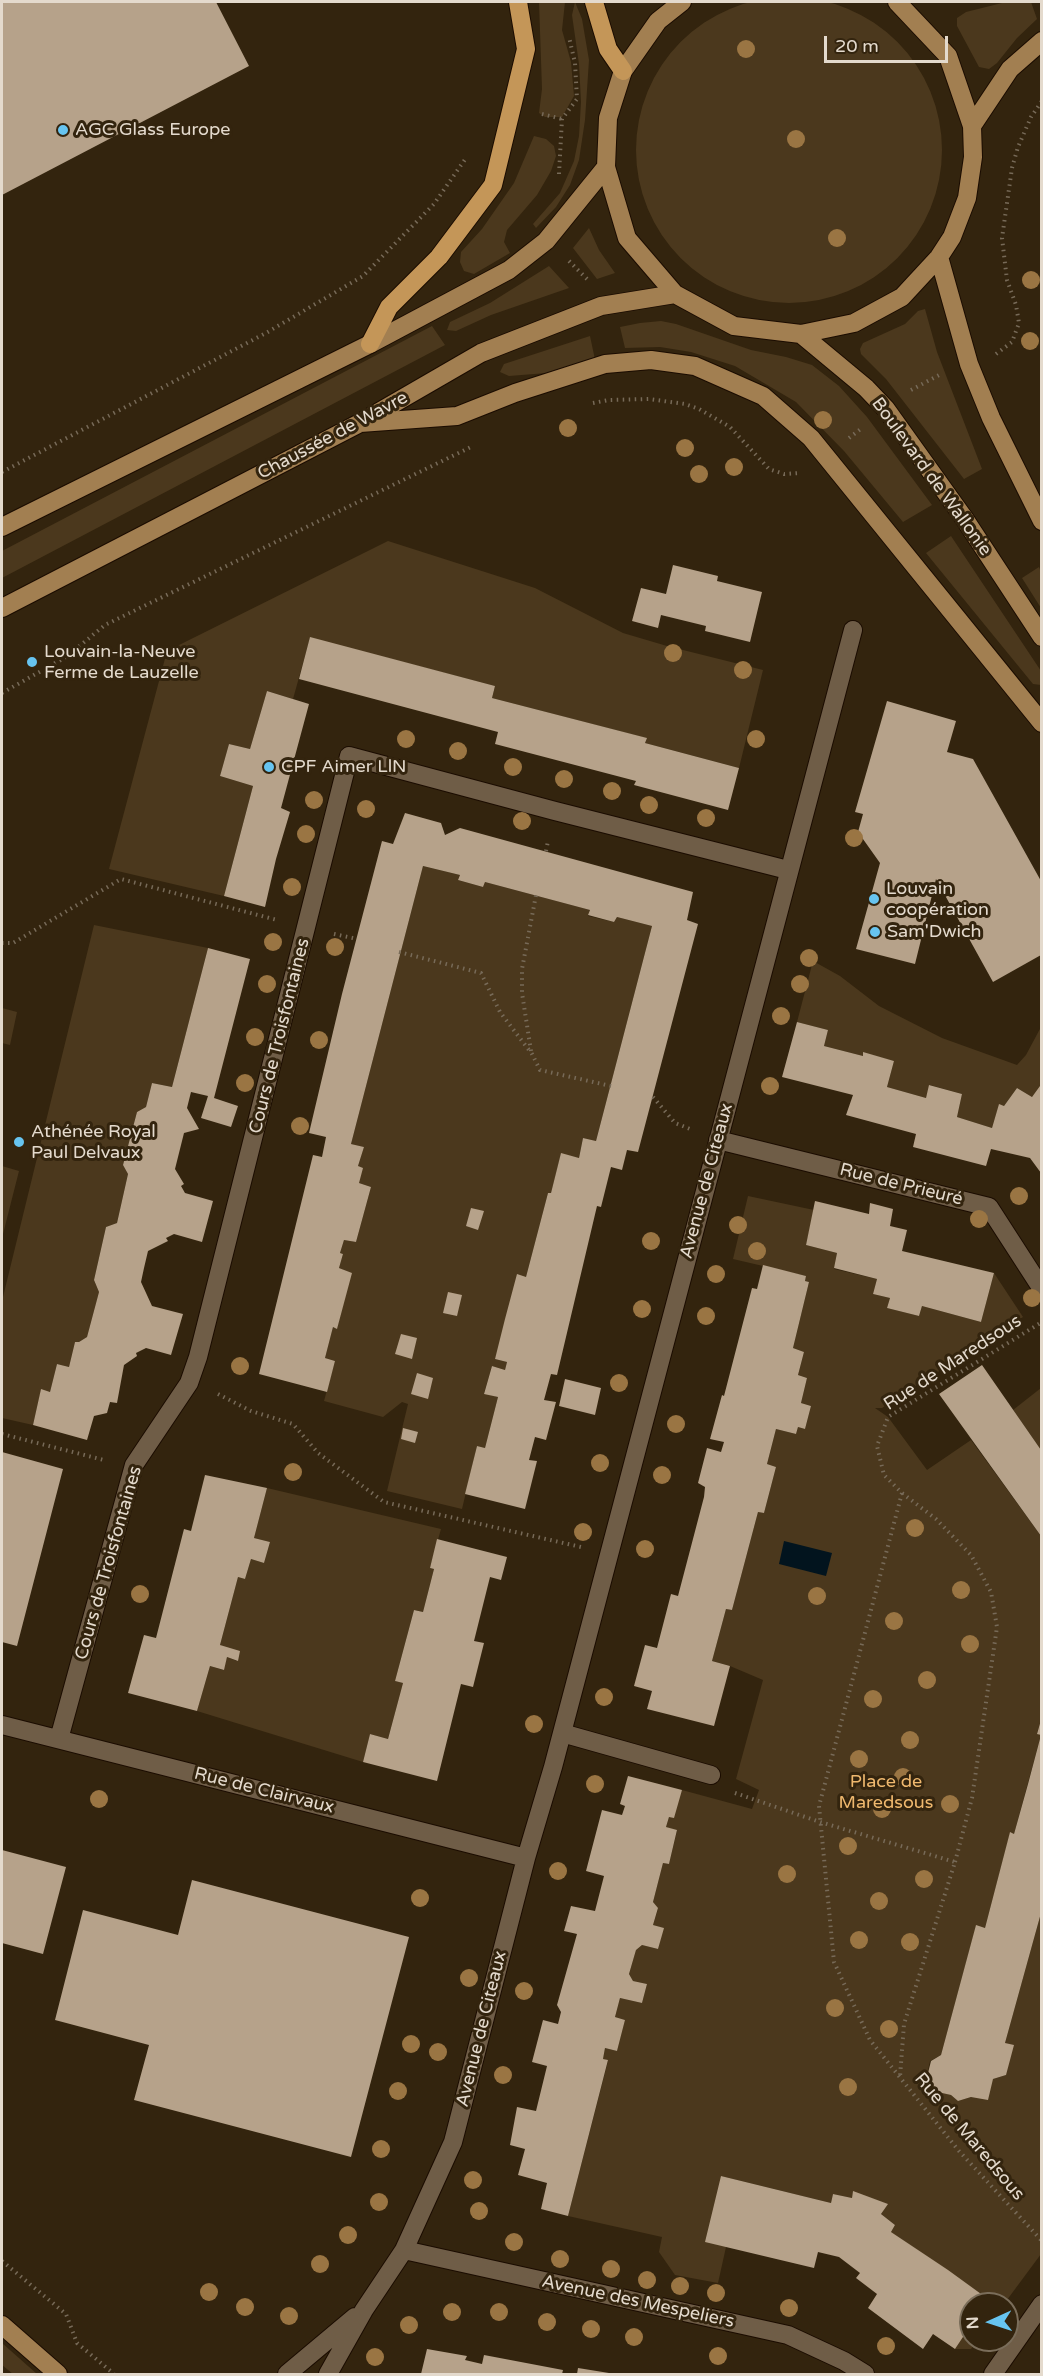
<!DOCTYPE html>
<meta charset="utf-8">
<style>
body{margin:0}
#map{position:relative;width:1043px;height:2376px;overflow:hidden;background:#33240e;font-family:"Varela Round",sans-serif}
canvas{display:block}
.frame{position:absolute;inset:0;border:3px solid #e4dacd;pointer-events:none}
.north{position:absolute;left:959px;top:2292px;width:60px;height:60px;box-sizing:border-box;background:#33240e;border:2px solid #7a6d5a;border-radius:50%;rotate:267deg;font-size:16px;font-weight:700;line-height:24px;text-align:center;color:#e4dacd}
.north::after{content:'';display:block;margin:auto;width:21px;height:27px;background:#67c4f0;clip-path:polygon(50% 0,100% 100%,50% 72%,0 100%)}
.scale{position:absolute;left:824px;top:36px;width:124px;height:27px;box-sizing:border-box;border:3px solid #e4dacd;border-top:0;padding-left:8px;font-size:18px;line-height:21px;white-space:nowrap;color:#e4dacd;-webkit-text-stroke:4px #33240e;paint-order:stroke}
</style>
<div id="map">
<canvas width="1043" height="2376"></canvas>
<div class="frame"></div>
<div class="north">N</div>
<div class="scale">20 m</div>
</div>
<script>
const ctx = document.querySelector('canvas').getContext('2d');
ctx.lineJoin = 'round';
function paint(path, color) { ctx.fillStyle = color; ctx.fill(path, 'evenodd'); }
const poly = rows => new Path2D(rows.map(r => 'M' + r).join(''));
function stroke(path, color, width, dash) { ctx.strokeStyle = color; ctx.lineWidth = width; ctx.lineCap = dash ? 'butt' : 'round'; ctx.setLineDash(dash || []); ctx.stroke(path); }
function write(font, color, halo, rows, align = 'center') {
  ctx.font = font + ' "Varela Round",sans-serif'; ctx.lineWidth = 6; ctx.setLineDash([]); ctx.textBaseline = 'middle'; ctx.strokeStyle = halo; ctx.fillStyle = color; for (const [text, x, y, turn = 0] of rows) {
    ctx.save(); ctx.translate(x, y); ctx.rotate((+turn || 0) * Math.PI / 180); ctx.textAlign = isNaN(turn) ? turn : align; if (halo) ctx.strokeText(text, 0, 0); ctx.fillText(text, 0, 0); ctx.restore();
  }
}
paint(poly([
 '636 150a153 153 0 1 1 306 0a153 153 0 1 1-306 0Z',
 [539,2,565,2,562,30,571,62,574,96,562,117,545,117,539,113,542,89],
 [575,2,582,19,589,60,585,120,579,160,570,185,556,207,536,228,533,224,560,193,574,161,579,136,581,102,579,64,572,15],
 [1006,2,1031,2,1037,19,1017,38,997,63,989,69,979,67,957,26,957,18,966,12],
 [534,136,546,139,554,146,556,156,551,171,537,195,507,230,504,242,510,253,474,274,464,271,460,262,461,252,482,229,514,183],
 [589,228,599,250,615,273,597,279,573,248],
 [549,266,569,288,491,315,456,331,447,330,450,322,490,303],
 [925,309,937,352,982,469,964,479,886,379,861,354,860,349,863,343,905,324,918,311],
 [661,321,676,324,751,350,786,357,812,365,839,386,867,417,932,505,903,522,844,451,796,402,735,366,691,352,660,347,625,348,620,327,640,323],
 [432,326,445,345,2,578,2,551],
 [590,336,597,369,509,376,500,372,504,364],
 [951,536,1041,671,1041,685,1033,684,926,553],
 [388,541,535,588,623,633,667,646,763,670,739,768,645,743,646,738,492,698,495,686,310,638,293,699,267,691,250,749,229,744,220,776,253,786,224,896,109,869,167,651],
 [1039,567,1041,572,1041,608,1022,578],
 [423,866,460,875,458,880,483,887,485,882,590,910,588,916,614,922,617,917,652,926,596,1141,583,1138,579,1158,561,1154,551,1193,548,1193,526,1277,495,1359,507,1362,505,1370,492,1366,484,1393,498,1397,485,1448,477,1446,462,1509,387,1491,408,1404,402,1402,383,1417,324,1401,335,1361,325,1358,333,1327,337,1328,351,1273,339,1268,343,1254,340,1253,344,1240,356,1242,371,1187,359,1183,358,1166,364,1147,351,1144],
 [94,925,208,948,172,1087,152,1083,146,1107,137,1112,123,1165,128,1174,117,1223,106,1227,94,1280,99,1292,87,1337,79,1342,75,1342,69,1367,57,1364,50,1392,41,1390,33,1425,2,1418,2,1301],
 [813,961,840,976,879,1006,942,1038,1017,1065,1026,1055,1041,1027,1041,1088,1040,1087,1032,1097,1017,1088,1004,1106,999,1105,992,1128,957,1117,962,1094,930,1085,926,1098,887,1087,894,1061,863,1053,863,1056,824,1046,828,1030,797,1022],
 [2,1008,17,1012,10,1045,2,1043],
 [2,1166,19,1171,2,1238],
 [748,1196,814,1210,806,1245,837,1253,834,1269,877,1279,873,1294,890,1298,887,1308,919,1316,922,1306,981,1322,994,1273,1023,1317,882,1408,875,1408,888,1417,927,1470,971,1440,1041,1536,1042,1717,1037,1733,1041,1735,1014,1834,1010,1833,985,1928,976,1926,941,2055,930,2061,924,2088,951,2095,958,2101,971,2097,993,2079,1006,2075,1005,2043,1041,1913,1041,2254,1004,2304,985,2304,988,2299,891,2232,895,2225,881,2214,887,2204,853,2192,852,2198,833,2194,831,2203,721,2176,726,2247,718,2283,675,2275,659,2252,662,2237,568,2216,608,2061,603,2059,605,2048,617,2051,625,2020,615,2017,620,1998,642,2003,647,1984,633,1981,629,1974,636,1950,642,1945,658,1949,663,1928,653,1925,658,1909,653,1902,663,1863,669,1864,677,1831,666,1827,669,1817,682,1790,752,1809,759,1790,736,1779,763,1680,730,1666,712,1661,726,1609,732,1610,758,1512,764,1513,776,1467,767,1464,776,1429,796,1434,798,1427,805,1429,811,1406,801,1403,807,1378,798,1375,804,1352,793,1348,809,1282,805,1281,806,1276,733,1259],
 [1041,1388,1041,1450,1013,1410],
 [267,1488,441,1529,430,1568,434,1569,423,1612,414,1610,395,1681,403,1683,388,1739,370,1734,363,1762,197,1711,210,1666,223,1670,227,1657,237,1661,220,1645,238,1577,245,1579,251,1559,264,1563,267,1553,270,1542,254,1538],
 [971,2325,971,2340,978,2340,971,2349,955,2349],
 [2,2343,37,2374,13,2374,2,2365]
]), '#4b381d');
paint(poly([
 [784,1541,832,1553,826,1576,779,1564]
]), '#02141e');
paint(poly([
 [2,2,216,2,249,66,2,195],
 [673,565,718,576,717,581,762,592,750,642,705,631,706,626,661,615,658,628,632,621,641,588,666,594],
 [310,637,495,686,492,698,647,738,645,743,739,768,728,810,634,785,636,781,495,744,498,732,299,679],
 [267,691,309,704,281,808,290,812,276,859,265,907,224,896,253,786,220,776,229,744,250,749],
 [887,701,956,721,947,752,973,759,1041,881,1041,955,993,982,936,879,915,964,856,949,880,863,858,832,863,814,855,812],
 [405,813,441,823,445,835,460,828,693,892,687,920,698,924,638,1152,627,1150,622,1170,611,1167,601,1207,597,1206,557,1375,551,1374,544,1400,556,1402,546,1440,535,1437,529,1460,537,1461,525,1509,465,1494,477,1446,485,1448,498,1397,484,1394,492,1366,505,1370,507,1362,495,1359,505,1319,517,1274,526,1277,548,1193,551,1193,561,1153,579,1158,583,1138,596,1141,652,926,617,917,614,922,588,915,590,910,485,882,483,887,458,880,460,875,423,866,351,1144,364,1147,358,1166,363,1168,359,1183,371,1187,356,1242,344,1240,340,1253,343,1254,339,1268,352,1273,337,1329,333,1327,325,1358,335,1361,327,1392,259,1374,313,1155,322,1157,326,1137,309,1133,342,994,382,841,393,844],
 [208,948,250,959,214,1098,238,1106,231,1127,201,1118,208,1096,191,1092,187,1108,199,1129,184,1133,175,1169,184,1184,181,1186,185,1193,213,1201,202,1242,174,1234,166,1238,168,1241,148,1251,144,1268,141,1282,152,1306,183,1314,171,1355,146,1348,136,1353,137,1356,124,1365,117,1403,110,1402,107,1413,94,1416,87,1440,33,1425,41,1389,50,1392,57,1364,69,1367,75,1342,79,1342,87,1337,99,1292,94,1280,106,1227,117,1223,128,1174,123,1165,137,1112,146,1107,152,1083,172,1087],
 [797,1022,828,1030,824,1046,863,1056,863,1052,894,1061,887,1087,926,1098,929,1085,962,1094,957,1117,992,1128,999,1104,1004,1106,1017,1088,1032,1097,1040,1086,1041,1173,1030,1158,991,1149,986,1166,913,1147,916,1134,846,1115,853,1095,782,1077],
 [815,1201,869,1214,870,1203,893,1209,890,1226,907,1230,902,1251,994,1273,981,1322,922,1306,919,1316,887,1308,890,1298,873,1294,877,1279,834,1268,837,1253,806,1245],
 [471,1208,484,1211,478,1230,466,1226],
 [763,1265,806,1276,805,1281,809,1282,793,1348,804,1352,798,1375,807,1378,801,1403,811,1406,805,1429,798,1427,796,1434,776,1429,767,1464,776,1467,764,1513,758,1512,732,1610,726,1609,712,1661,730,1666,714,1726,647,1709,652,1691,634,1686,645,1645,657,1648,671,1594,678,1596,704,1497,705,1487,698,1483,707,1448,721,1452,724,1442,710,1439,722,1395,724,1396,752,1288,757,1289],
 [448,1292,462,1295,457,1316,443,1313],
 [401,1334,417,1338,412,1359,395,1354],
 [982,1365,1041,1450,1041,1536,939,1394],
 [417,1373,433,1378,428,1399,411,1394],
 [565,1379,601,1388,595,1415,559,1406],
 [403,1428,418,1432,415,1443,401,1439],
 [2,1452,63,1469,17,1646,2,1642],
 [205,1475,267,1488,254,1538,270,1542,264,1563,251,1559,245,1579,238,1577,220,1645,240,1651,238,1661,227,1657,224,1670,210,1666,197,1711,128,1693,144,1635,156,1638,184,1529,191,1531],
 [437,1539,507,1557,501,1580,490,1577,474,1641,484,1643,473,1687,461,1684,437,1781,363,1762,370,1734,388,1739,403,1683,395,1681,414,1610,423,1612,434,1569,430,1568],
 [1041,1720,1041,1913,1005,2043,1014,2045,1006,2075,993,2079,988,2100,971,2097,958,2101,951,2095,924,2089,931,2061,941,2055,976,1925,985,1928,1010,1832,1014,1834,1028,1784,1041,1735,1037,1734],
 [628,1776,682,1790,674,1818,669,1817,666,1827,677,1830,669,1864,663,1863,653,1902,658,1908,653,1925,664,1928,658,1949,642,1945,636,1950,629,1974,633,1981,647,1984,642,2003,620,1998,615,2017,625,2020,617,2051,605,2048,603,2059,608,2060,568,2216,541,2209,547,2183,518,2175,525,2149,510,2145,517,2107,536,2111,547,2066,532,2062,543,2020,558,2024,561,2012,557,2005,577,1934,564,1931,571,1906,595,1911,604,1876,586,1871,602,1810,622,1815,625,1806,620,1804],
 [2,1850,66,1867,43,1954,2,1943],
 [192,1880,409,1937,351,2157,134,2100,149,2045,55,2020,83,1910,178,1935],
 [721,2176,831,2203,833,2194,852,2198,853,2191,888,2204,881,2214,895,2225,891,2232,948,2270,988,2299,985,2304,971,2304,971,2325,955,2349,933,2334,923,2349,868,2308,877,2294,856,2278,860,2273,839,2257,818,2252,814,2268,705,2242],
 [427,2349,467,2356,465,2360,482,2364,484,2355,563,2370,562,2374,421,2374],
 [578,2368,609,2373,609,2374,577,2374]
]), '#b6a28a');
const minor = poly([
 [718,1140,989,1207,1042,1289],
 [2,1725,526,1858],
 [562,1733,711,1775],
 [59,1739,134,1465,189,1383,198,1357,349,756,555,811,788,870],
 [404,2250,788,2335,844,2361,865,2374],
 [287,2374,355,2317],
 [328,2374,364,2310,404,2250,453,2142,526,1858,553,1767,853,630],
 [993,2374,1042,2304]
]);
const major = poly([
 [682,2,658,21,623,71,608,118,606,167,627,238,675,294,734,326,801,334,854,323,902,297,939,257,952,237,967,198,973,157,972,126,948,56,897,2],
 [972,126,1010,69,1042,41],
 [939,257,969,364,991,418,1042,521],
 [801,334,866,388,886,409,964,518,1042,637],
 [360,423,457,416,515,393,605,364,651,360,695,366,763,396,811,438,1042,723],
 [2,527,370,344,509,270,546,241,606,167],
 [2,608,360,423,481,353,601,306,675,294],
 [2,2325,58,2374]
]);
const highway = poly([
 [594,2,608,49,623,71],
 [370,344,389,307,439,257,493,185,526,49,518,2]
]);
stroke(minor, '#1b0c00', 20);
stroke(major, '#1b0c00', 20);
stroke(highway, '#1b0c00', 20);
stroke(poly([
 [542,114,562,119],
 [559,174,562,119,577,99,575,63,569,37],
 [569,261,587,279],
 [996,354,1012,342,1019,323,1016,305,1007,280,1002,238,1012,168,1018,147,1031,117,1042,101],
 [911,390,941,374],
 [593,403,609,400,649,399,685,404,699,409,730,427,769,469,784,474,799,473],
 [849,438,862,428],
 [2,472,266,333,363,276,434,204,466,158],
 [2,693,66,657,105,625,473,446],
 [546,851,548,841],
 [334,934,357,939],
 [2,943,13,943,121,879,277,920],
 [399,952,481,973,500,1012,532,1054,540,1070,611,1086],
 [531,1051,522,993,522,969,536,895],
 [653,1097,675,1123,690,1129],
 [218,1394,251,1411,293,1424,318,1453,384,1502,581,1547],
 [2,1434,104,1460],
 [902,1493,819,1806,834,1962,870,2040,959,2151,1042,2241],
 [735,1793,820,1822,955,1862,904,2024,900,2077],
 [955,1862,972,1798,997,1627,991,1592,971,1555,936,1519,902,1493,884,1475,877,1446,888,1417,1042,1322],
 [2,2261,66,2314,77,2343,114,2374]
]), '#776a58', 4, [1.5, 4.5]);
stroke(minor, '#6f5d47', 18);
stroke(major, '#a27f51', 18);
stroke(highway, '#c49658', 18);
ctx.fillStyle = '#9a7543';
for (const [x, y] of [
 [746,49],
 [796,139],
 [837,238],
 [1031,280],
 [1030,341],
 [823,420],
 [568,428],
 [685,448],
 [734,467],
 [699,474],
 [673,653],
 [743,670],
 [406,739],
 [756,739],
 [458,751],
 [513,767],
 [564,779],
 [612,791],
 [314,800],
 [649,805],
 [366,809],
 [706,818],
 [522,821],
 [306,834],
 [854,838],
 [292,887],
 [273,942],
 [335,947],
 [809,958],
 [267,984],
 [800,984],
 [781,1016],
 [255,1037],
 [319,1040],
 [245,1083],
 [770,1086],
 [300,1126],
 [1019,1196],
 [979,1219],
 [738,1225],
 [651,1241],
 [757,1251],
 [716,1274],
 [1032,1298],
 [642,1309],
 [706,1316],
 [240,1366],
 [619,1383],
 [676,1424],
 [600,1463],
 [293,1472],
 [662,1475],
 [915,1528],
 [583,1532],
 [645,1549],
 [961,1590],
 [140,1594],
 [817,1596],
 [894,1621],
 [970,1644],
 [927,1680],
 [604,1697],
 [873,1699],
 [534,1724],
 [910,1740],
 [859,1759],
 [903,1777],
 [595,1784],
 [99,1799],
 [950,1804],
 [882,1809],
 [848,1846],
 [558,1871],
 [787,1874],
 [924,1879],
 [420,1898],
 [879,1901],
 [859,1940],
 [910,1942],
 [469,1978],
 [524,1991],
 [835,2008],
 [889,2029],
 [411,2044],
 [438,2052],
 [503,2075],
 [848,2087],
 [398,2091],
 [381,2149],
 [473,2180],
 [379,2202],
 [479,2211],
 [348,2235],
 [514,2242],
 [560,2259],
 [320,2264],
 [611,2269],
 [647,2280],
 [680,2286],
 [209,2292],
 [716,2293],
 [245,2307],
 [789,2308],
 [452,2312],
 [499,2312],
 [289,2316],
 [547,2322],
 [409,2325],
 [591,2329],
 [634,2337],
 [886,2346],
 [718,2356],
 [375,2357]
]) { ctx.beginPath(); ctx.arc(x, y, 9, 0, 2 * Math.PI); ctx.fill(); }
for (const [x, y, r, color] of [
 [63,130,6,"#67c4f0"],
 [32,662,6,"#67c4f0"],
 [269,767,6,"#67c4f0"],
 [874,899,6,"#67c4f0"],
 [875,932,6,"#67c4f0"],
 [19,1142,6,"#67c4f0"]
]) { const dot = new Path2D(); dot.arc(x, y, r, 0, 2 * Math.PI); ctx.fillStyle = color; ctx.fill(dot); stroke(dot, '#33240e', 2); }
write('18px', '#e4dacd', '#33240e', [
 ["AGC Glass Europe",75,130],
 ["Louvain-la-Neuve",44,652],
 ["Ferme de Lauzelle",44,673],
 ["CPF Aimer LlN",281,767],
 ["Louvain",886,889],
 ["coopération",886,910],
 ["Sam'Dwich",887,932],
 ["Athénée Royal",31,1132],
 ["Paul Delvaux",31,1153]
], 'left');
write('18px', '#e4dacd', '#33240e', [
 ["Chaussée de Wavre",333,436,-28],
 ["Boulevard de Wallonie",931,477,54],
 ["Cours de Troisfontaines",280,1036,-76],
 ["Avenue de Citeaux",707,1181,-75],
 ["Rue de Prieuré",901,1185,14],
 ["Rue de Maredsous",953,1363,-33],
 ["Cours de Troisfontaines",109,1563,-74],
 ["Rue de Clairvaux",264,1791,14],
 ["Avenue de Citeaux",482,2029,-76],
 ["Rue de Maredsous",969,2137,50],
 ["Avenue des Mespeliers",638,2302,12]
]);
write('18px', '#efb86e', '#33240e', [
 ["Place de",886,1782],
 ["Maredsous",886,1803]
]);
</script>
